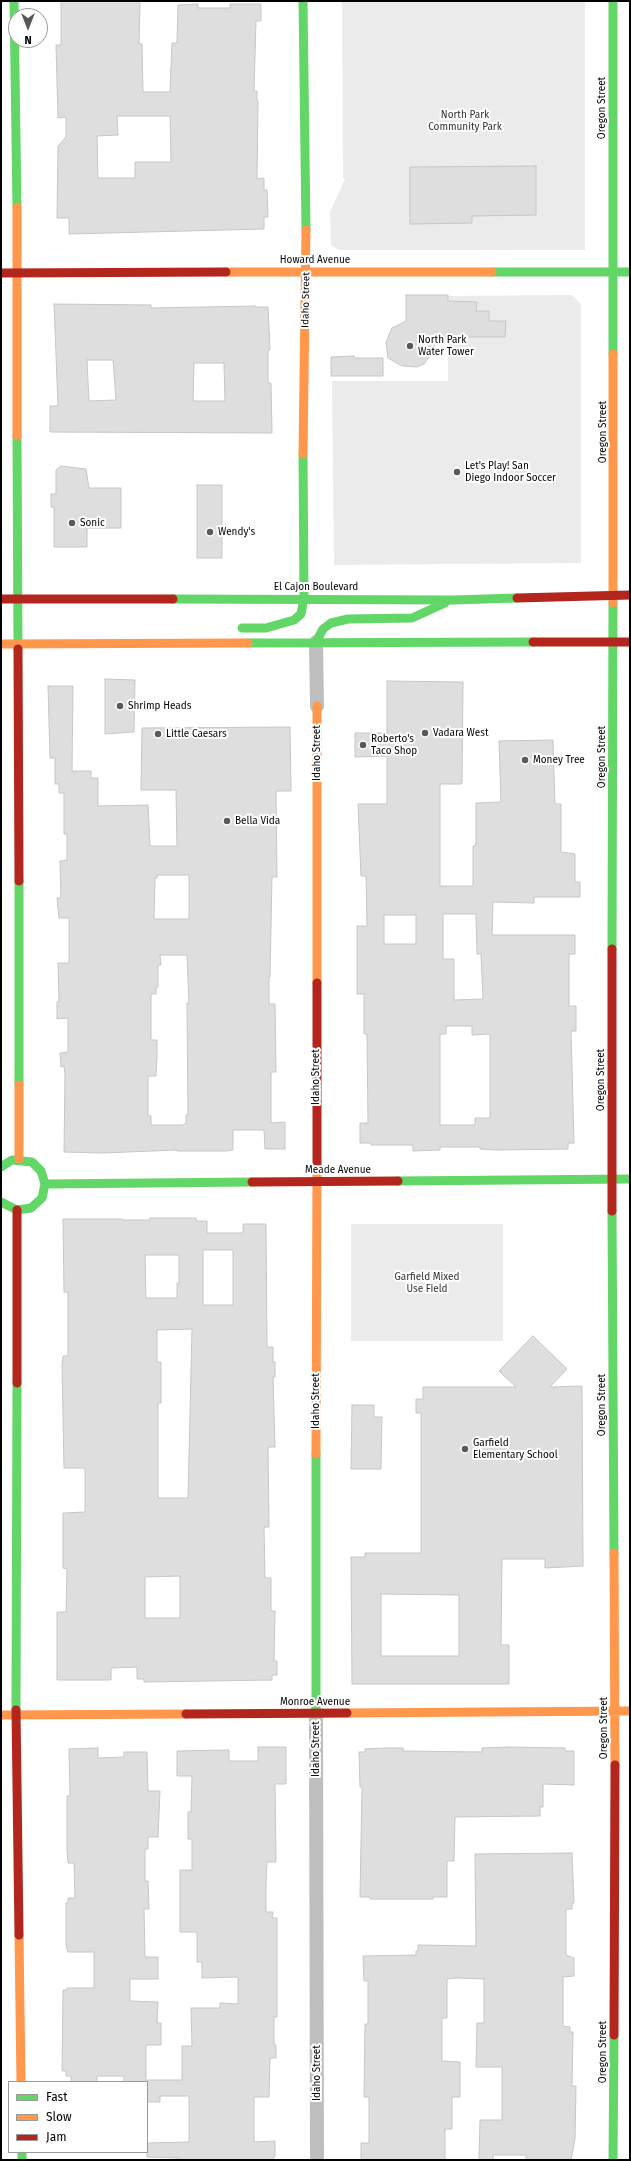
<!DOCTYPE html>
<style>
body{margin:0}
#map{position:relative;width:631px;height:2161px;overflow:hidden;background:#fff;font-family:"Fira Sans",sans-serif}
canvas{display:block}
.frame{position:absolute;inset:0;border:2px solid #000;pointer-events:none}
.legend{position:absolute;left:8px;top:2081px;width:140px;height:72px;box-sizing:border-box;background:#fff;border:1px solid #999;margin:0;padding:5px 7px;list-style:none;font-size:12px;color:#000}
.legend li{display:flex;align-items:center;gap:8px;height:20px}
.legend b{width:20px;border:1px solid #999}
.north{position:absolute;left:8px;top:8px;width:40px;height:40px;box-sizing:border-box;background:#fff;border:1px solid #999;border-radius:50%;rotate:180deg;font-size:11px;font-weight:700;line-height:16px;text-align:center;color:#000}
.north::after{content:'';display:block;margin:auto;width:14px;height:18px;background:#595959;clip-path:polygon(50% 0,100% 100%,50% 72%,0 100%)}
</style>
<div id="map">
<canvas width="631" height="2161"></canvas>
<div class="frame"></div>
<ul class="legend">
<li><b style="height:5px;background:#63d668"></b>Fast</li>
<li><b style="height:5px;background:#ff974d"></b>Slow</li>
<li><b style="height:5px;background:#b3261e"></b>Jam</li>
</ul>
<div class="north">N</div>
</div>
<script>
const ctx = document.querySelector('canvas').getContext('2d');
ctx.lineJoin = 'round';
function paint(path, color) { ctx.fillStyle = color; ctx.fill(path, 'evenodd'); }
const poly = rows => new Path2D(rows.map(r => 'M' + r).join(''));
function stroke(path, color, width, dash) { ctx.strokeStyle = color; ctx.lineWidth = width; ctx.lineCap = dash ? 'butt' : 'round'; ctx.setLineDash(dash || []); ctx.stroke(path); }
function write(font, color, halo, rows, align = 'center') {
  ctx.font = font + ' "Fira Sans",sans-serif'; ctx.lineWidth = 4; ctx.setLineDash([]); ctx.textBaseline = 'middle'; ctx.strokeStyle = halo; ctx.fillStyle = color; for (const [text, x, y, turn = 0] of rows) {
    ctx.save(); ctx.translate(x, y); ctx.rotate((+turn || 0) * Math.PI / 180); ctx.textAlign = isNaN(turn) ? turn : align; if (halo) ctx.strokeText(text, 0, 0); ctx.fillText(text, 0, 0); ctx.restore();
  }
}
paint(poly([
 [342,1,585,1,585,250,339,250,331,245,330,212,345,179,343,177],
 [572,295,581,304,581,563,334,565,332,381,448,381,448,296],
 [351,1224,503,1224,503,1341,351,1341]
]), '#ebebeb');
const building = poly([
 [61,1,140,1,139,44,142,44,143,92,170,92,172,43,177,43,178,5,198,4,198,8,230,8,230,4,261,4,261,21,256,21,254,91,257,91,257,101,258,101,257,179,264,178,264,190,267,190,268,217,264,217,264,229,69,234,69,218,57,218,58,146,66,137,66,117,58,118,56,45,61,45,61,1],
 [117,116,170,116,171,162,135,162,135,178,98,178,97,136,118,135,117,116],
 [536,166,536,215,472,216,472,223,410,224,410,167,536,166],
 [406,295,448,295,448,301,477,302,476,311,489,311,489,321,506,321,505,337,435,337,434,350,424,364,417,367,402,366,388,358,386,342,392,328,406,321,406,295],
 [54,304,151,305,151,308,256,306,256,307,268,307,270,350,268,350,268,383,271,383,272,433,50,432,50,406,58,406,54,304],
 [87,360,113,360,116,400,89,401,87,360],
 [194,363,224,363,225,401,193,401,194,363],
 [354,356,354,358,383,358,383,376,331,376,331,357,354,356],
 [61,466,86,469,89,488,121,488,121,528,87,528,87,547,54,547,54,507,51,507,51,494,56,494,56,470,61,466],
 [197,485,222,485,222,558,197,558,197,485],
 [105,679,135,680,134,732,105,734,105,679],
 [387,681,463,682,462,784,440,784,440,886,473,886,473,846,475,846,476,842,476,803,501,802,499,741,553,740,555,804,561,804,561,852,575,854,575,882,580,882,580,897,534,897,534,903,493,902,492,935,575,935,575,954,569,954,569,1006,576,1006,576,1031,571,1031,574,1143,568,1143,568,1149,496,1150,480,1149,480,1147,440,1147,440,1150,413,1151,413,1145,371,1145,371,1143,360,1143,360,1123,368,1123,367,1034,364,1034,364,994,357,994,357,926,367,926,366,876,361,876,358,804,387,804,387,756,355,757,355,733,387,733,387,681],
 [443,914,476,914,477,954,481,954,483,999,454,1000,454,959,443,959,443,914],
 [384,915,416,915,416,944,384,944,384,915],
 [446,1026,472,1026,472,1035,490,1034,490,1118,475,1118,475,1125,440,1125,440,1034,446,1034,446,1026],
 [48,686,73,686,72,771,91,771,91,778,98,778,98,806,148,805,150,846,177,846,176,790,141,790,142,728,290,727,291,791,276,791,277,877,272,877,270,977,269,977,269,1004,275,1004,276,1072,271,1072,271,1123,285,1122,285,1149,265,1149,264,1130,233,1130,233,1150,226,1151,177,1151,177,1150,102,1153,64,1152,65,1075,64,1066,61,1067,60,1053,68,1052,68,1018,57,1019,57,1002,59,1002,58,963,69,963,69,918,59,918,57,898,61,898,60,861,67,860,67,834,64,834,64,793,59,793,59,784,55,784,55,758,50,758,48,686],
 [157,875,189,875,189,919,154,919,155,878,157,878,157,875],
 [160,955,187,955,189,1003,187,1003,188,1115,186,1115,186,1123,183,1125,151,1125,151,1116,148,1116,148,1076,156,1076,157,1057,157,1040,151,1040,151,994,156,994,156,987,158,987,158,965,161,965,160,955],
 [150,1218,196,1218,196,1221,207,1221,207,1233,243,1233,243,1224,266,1224,267,1347,273,1347,273,1362,275,1362,275,1377,273,1377,275,1447,268,1447,269,1527,264,1527,265,1578,271,1578,271,1611,275,1611,274,1661,277,1661,277,1675,272,1675,272,1680,144,1682,144,1679,137,1679,137,1667,111,1668,111,1680,57,1680,57,1612,66,1612,67,1569,63,1568,63,1513,85,1512,85,1468,64,1468,62,1364,63,1356,68,1356,68,1292,64,1292,63,1219,122,1219,122,1220,150,1220,150,1218],
 [203,1250,233,1250,233,1305,203,1305,203,1250],
 [145,1255,179,1255,179,1283,177,1283,177,1298,146,1298,145,1255],
 [192,1329,188,1498,158,1498,158,1403,161,1403,161,1362,157,1362,157,1330,192,1329],
 [180,1576,180,1618,145,1618,145,1577,180,1576],
 [533,1336,567,1369,550,1387,582,1386,583,1566,545,1568,545,1559,502,1559,501,1645,509,1645,509,1684,352,1684,351,1557,365,1557,365,1553,421,1553,421,1413,416,1413,416,1399,423,1399,423,1387,516,1387,499,1371,533,1336],
 [381,1594,459,1595,459,1656,381,1656,381,1594],
 [352,1405,374,1405,374,1417,382,1417,381,1469,351,1469,352,1405],
 [258,1747,286,1747,286,1784,275,1784,276,1862,267,1862,266,1885,266,1912,273,1912,272,1918,277,1918,277,2017,274,2017,274,2045,276,2045,276,2058,270,2058,269,2097,254,2097,254,2142,275,2141,275,2157,273,2157,273,2160,179,2160,179,2158,147,2157,147,2143,189,2142,189,2096,160,2096,160,2102,147,2102,147,2080,182,2080,182,2046,192,2046,191,2008,220,2008,220,2003,238,2004,238,1977,202,1978,202,1962,197,1962,197,1932,180,1932,180,1870,192,1870,192,1839,188,1839,188,1812,191,1812,192,1776,177,1776,177,1751,229,1750,229,1761,258,1761,258,1747],
 [508,1747,565,1748,565,1751,574,1751,574,1785,543,1784,543,1807,540,1807,540,1816,455,1817,454,1861,447,1861,447,1897,433,1897,433,1899,370,1899,370,1897,360,1897,362,1787,360,1787,359,1752,365,1752,365,1749,386,1748,403,1748,403,1751,482,1752,482,1748,508,1747],
 [98,1748,98,1758,124,1757,124,1752,147,1752,148,1791,160,1791,158,1837,148,1837,148,1849,145,1849,145,1881,148,1881,149,1909,144,1909,145,1957,158,1957,158,1979,130,1979,130,2001,158,2002,157,2023,161,2023,161,2045,146,2045,146,2082,124,2082,124,2076,97,2076,97,2082,71,2082,71,2076,66,2076,66,2071,62,2071,63,1990,67,1990,67,1988,94,1988,94,1952,68,1952,66,1945,66,1903,68,1903,68,1898,75,1898,74,1863,68,1863,67,1849,67,1796,70,1796,69,1749,98,1748],
 [572,1853,574,1903,572,1903,572,1909,566,1909,566,1955,574,1958,574,1976,563,1977,563,2026,570,2027,570,2032,573,2032,572,2086,576,2086,575,2139,571,2160,526,2160,526,2155,493,2155,493,2160,479,2160,480,2120,502,2120,502,2067,476,2067,477,2023,484,2023,484,1979,456,1978,447,1979,447,2018,442,2018,442,2061,460,2062,460,2097,452,2097,452,2129,445,2129,445,2160,361,2160,361,2143,369,2143,369,2097,364,2097,365,2024,368,2024,368,1981,364,1981,363,1956,416,1955,416,1951,418,1951,418,1945,476,1946,475,1854,572,1853]
]);
paint(building, '#dedede');
stroke(building, '#c6c6c6', 1);
stroke(poly([
 [316,642,317,706],
 [316,1713,317,2160]
]), '#bebebe', 14);
stroke(poly([
 [14,1,17,207],
 [303,1,306,230],
 [492,272,630,272],
 [613,354,613,1],
 [17,436,18,649],
 [303,454,304,598],
 [173,599,454,600,517,598],
 [242,628,266,628,294,620,301,614,304,598],
 [316,642,323,629,331,623,348,619,412,618,445,603],
 [248,643,533,642],
 [19,881,19,1085],
 [612,949,613,603],
 [1,1167,12,1160,32,1162,41,1171,45,1184,42,1198,31,1208,17,1210,1,1202],
 [398,1181,630,1179],
 [45,1184,252,1182],
 [612,1211,614,1553],
 [16,1710,17,1383],
 [316,1713,316,1454],
 [22,2152,22,2160],
 [613,2160,614,2035]
]), '#63d668', 9);
stroke(poly([
 [17,207,17,436],
 [226,272,492,272],
 [303,454,306,230],
 [613,603,613,354],
 [1,644,248,643],
 [317,983,317,706],
 [19,1085,19,1159],
 [316,1454,317,1168],
 [614,1553,615,1765],
 [347,1713,630,1711],
 [1,1715,186,1714],
 [19,1935,21,2082]
]), '#ff974d', 9);
stroke(poly([
 [1,273,226,272],
 [517,598,630,595],
 [1,599,173,599],
 [533,642,630,642],
 [18,649,19,881],
 [317,1168,317,983],
 [252,1182,398,1181],
 [612,1211,612,949],
 [17,1383,17,1210],
 [16,1710,19,1935],
 [186,1714,347,1713],
 [614,2035,615,1765]
]), '#b3261e', 9);
for (const [x, y, r, color] of [
 [410,346,4,"#595959"],
 [457,472,4,"#595959"],
 [72,523,4,"#595959"],
 [210,532,4,"#595959"],
 [120,706,4,"#595959"],
 [425,733,4,"#595959"],
 [158,734,4,"#595959"],
 [363,745,4,"#595959"],
 [525,760,4,"#595959"],
 [227,821,4,"#595959"],
 [465,1449,4,"#595959"]
]) { const dot = new Path2D(); dot.arc(x, y, r, 0, 2 * Math.PI); ctx.fillStyle = color; ctx.fill(dot); stroke(dot, '#fff', 1.5); }
write('10px', '#000', '#fff', [
 ["Oregon Street",602,108,-90],
 ["Howard Avenue",315,260],
 ["Idaho Street",306,300,-89],
 ["Oregon Street",603,432,-90],
 ["El Cajon Boulevard",316,587],
 ["Idaho Street",317,753,-90],
 ["Oregon Street",602,757,-90],
 ["Idaho Street",316,1077,-90],
 ["Oregon Street",601,1080,-90],
 ["Meade Avenue",338,1170],
 ["Idaho Street",316,1401,-90],
 ["Oregon Street",602,1405,-90],
 ["Monroe Avenue",315,1702],
 ["Oregon Street",604,1728,-90],
 ["Idaho Street",316,1749,-90],
 ["Oregon Street",603,2052,-90],
 ["Idaho Street",317,2073,-90]
]);
write('10px', '#313131', '#fff', [
 ["North Park",465,115],
 ["Community Park",465,127],
 ["Garfield Mixed",427,1277],
 ["Use Field",427,1289]
]);
write('10px', '#000', '#fff', [
 ["North Park",418,340],
 ["Water Tower",418,352],
 ["Let's Play! San",465,466],
 ["Diego Indoor Soccer",465,478],
 ["Sonic",80,523],
 ["Wendy's",218,532],
 ["Shrimp Heads",128,706],
 ["Vadara West",433,733],
 ["Little Caesars",166,734],
 ["Roberto's",371,739],
 ["Taco Shop",371,751],
 ["Money Tree",533,760],
 ["Bella Vida",235,821],
 ["Garfield",473,1443],
 ["Elementary School",473,1455]
], 'left');
</script>
